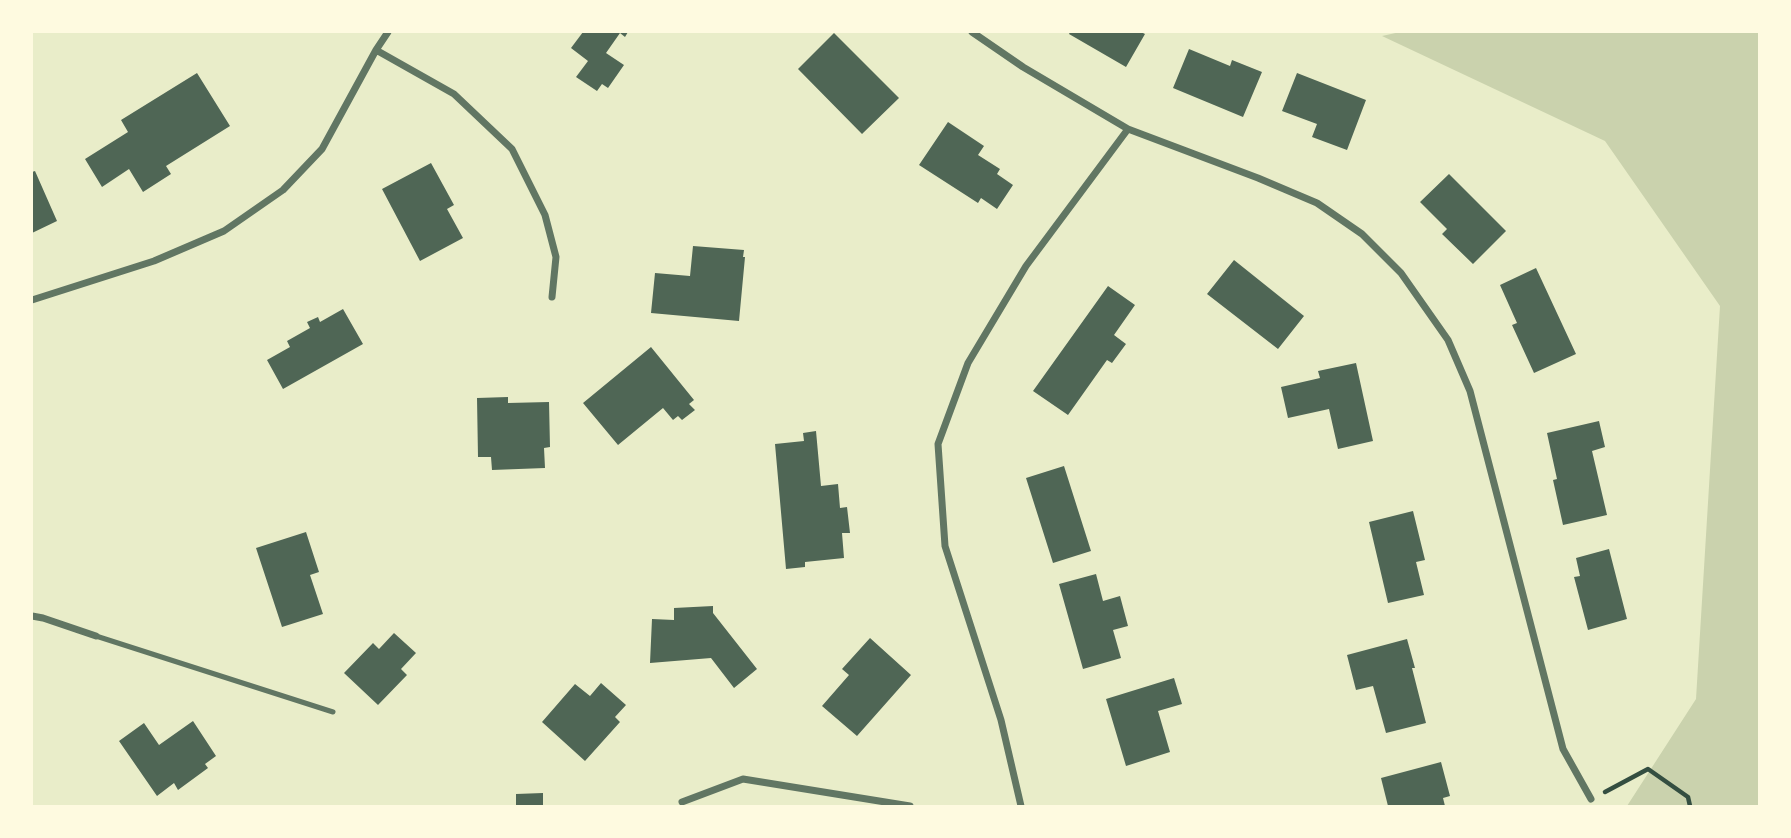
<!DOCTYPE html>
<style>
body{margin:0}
#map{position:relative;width:1791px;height:838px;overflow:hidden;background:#e9edc9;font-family:"Nunito Sans",sans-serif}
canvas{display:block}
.frame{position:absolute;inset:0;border:33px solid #fefae0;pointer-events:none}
</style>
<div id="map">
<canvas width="1791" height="838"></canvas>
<div class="frame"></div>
</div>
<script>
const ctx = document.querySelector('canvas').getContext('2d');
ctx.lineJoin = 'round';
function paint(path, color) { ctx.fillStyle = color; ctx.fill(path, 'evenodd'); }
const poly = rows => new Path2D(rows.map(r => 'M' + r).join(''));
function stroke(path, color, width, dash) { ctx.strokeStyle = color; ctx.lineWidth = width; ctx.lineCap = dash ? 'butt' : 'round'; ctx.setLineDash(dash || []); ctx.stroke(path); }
paint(poly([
 [1400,32,1759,32,1759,806,1627,806,1696,699,1720,306,1605,141,1382,36]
]), '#cad2ad');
paint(poly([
 [583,32,628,32,625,37,620,33,606,53,624,65,608,88,602,84,597,91,576,77,588,61,571,48],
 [1070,32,1141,32,1145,34,1126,67,1069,34],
 [834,33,899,98,862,134,798,69],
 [1189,49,1230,66,1232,60,1262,72,1243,117,1173,88],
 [197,73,230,126,166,166,171,174,143,192,129,169,102,187,85,159,128,132,121,120],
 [1297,73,1366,100,1347,150,1312,137,1317,124,1282,111],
 [948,122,984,146,978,155,1000,169,997,174,1013,185,997,209,981,198,978,203,919,165],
 [431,163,454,205,447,209,463,238,420,261,382,189],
 [35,171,57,221,32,233,32,172],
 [1449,174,1506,231,1473,264,1442,234,1447,229,1420,202],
 [693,246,744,250,743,257,745,257,739,321,651,313,655,273,690,276],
 [1234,260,1304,316,1278,349,1207,294],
 [1536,268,1576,354,1534,373,1512,325,1517,323,1500,285],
 [1108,286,1135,305,1114,335,1126,344,1112,363,1107,360,1068,415,1033,391],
 [343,309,363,344,283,389,267,360,290,347,287,341,310,328,307,322,318,317,320,322],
 [651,347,694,400,689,404,695,410,682,420,678,416,673,420,663,408,618,445,583,403],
 [1356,363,1373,441,1338,449,1329,409,1288,418,1281,387,1320,378,1318,371],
 [508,397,508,403,549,402,550,447,544,448,545,468,492,470,491,457,478,457,477,398],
 [1599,421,1605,447,1592,451,1607,515,1563,525,1553,480,1557,479,1547,433],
 [816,431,821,486,838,484,840,508,847,507,850,533,842,533,844,558,805,562,805,567,786,569,775,444,804,441,803,433],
 [1064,466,1091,551,1053,563,1026,478],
 [1413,511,1425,560,1416,562,1424,595,1388,603,1369,522],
 [306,532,319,572,310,575,323,614,282,627,256,548],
 [1609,549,1627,619,1588,630,1574,577,1580,576,1576,558],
 [1096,574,1103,601,1120,596,1128,626,1113,630,1121,658,1083,669,1059,584],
 [713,606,713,613,757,669,734,688,711,658,650,663,652,619,674,620,674,608],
 [394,633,416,653,401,669,407,675,378,705,344,673,373,643,379,649],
 [870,638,911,675,857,736,822,706,849,675,842,669],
 [1407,639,1415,668,1412,668,1426,723,1386,733,1373,686,1356,690,1347,655],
 [1174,678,1182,704,1158,711,1170,752,1126,766,1106,699],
 [601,683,626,705,615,717,620,722,585,761,542,722,575,684,590,696],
 [193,721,216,756,205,764,208,768,178,790,174,783,157,796,119,741,144,723,159,745],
 [1441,762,1450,796,1443,798,1445,806,1388,806,1381,778],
 [543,793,543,806,516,806,516,794]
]), '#4f6655');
stroke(poly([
 [1605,792,1648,769,1688,797,1690,806]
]), '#344e41', 4.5);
stroke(poly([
 [96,636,333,712]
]), '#617663', 5);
stroke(poly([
 [972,32,1023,67,1128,129,1258,178,1317,203,1362,234,1401,273,1448,340,1470,391,1563,749,1591,799],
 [376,50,454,94,512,149,545,215,556,257,552,297],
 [32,300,154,261,224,231,283,190,322,149,376,50,388,32],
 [32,616,43,618,96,636],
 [682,802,743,779,910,806],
 [1021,806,1001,720,945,546,938,444,968,363,1026,266,1128,129]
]), '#617663', 7);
</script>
